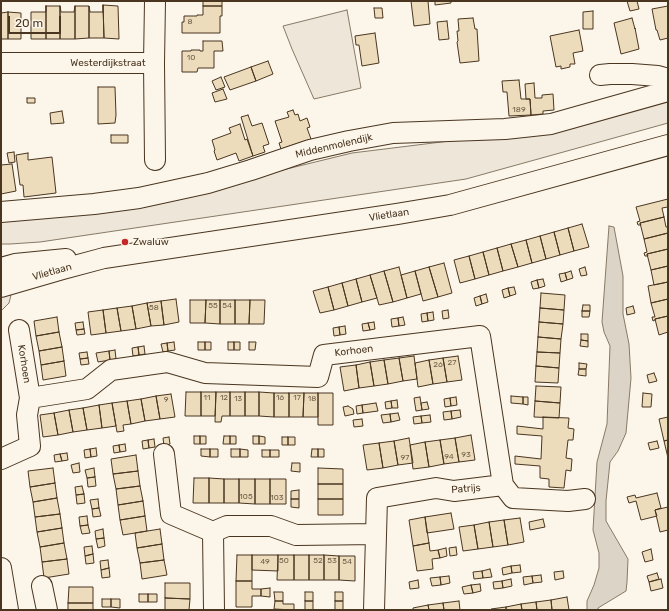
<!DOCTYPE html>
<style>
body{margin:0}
#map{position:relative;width:669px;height:611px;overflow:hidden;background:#fbf6e9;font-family:Rubik,sans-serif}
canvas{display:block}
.frame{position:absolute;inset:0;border:2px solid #4a3520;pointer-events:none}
.scale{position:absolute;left:8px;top:16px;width:53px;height:18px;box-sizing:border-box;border:2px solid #4a3520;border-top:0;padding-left:5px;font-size:12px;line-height:14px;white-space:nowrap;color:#4a3520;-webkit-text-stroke:3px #fbf6e9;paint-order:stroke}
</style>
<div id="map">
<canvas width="669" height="611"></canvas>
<div class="frame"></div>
<div class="scale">20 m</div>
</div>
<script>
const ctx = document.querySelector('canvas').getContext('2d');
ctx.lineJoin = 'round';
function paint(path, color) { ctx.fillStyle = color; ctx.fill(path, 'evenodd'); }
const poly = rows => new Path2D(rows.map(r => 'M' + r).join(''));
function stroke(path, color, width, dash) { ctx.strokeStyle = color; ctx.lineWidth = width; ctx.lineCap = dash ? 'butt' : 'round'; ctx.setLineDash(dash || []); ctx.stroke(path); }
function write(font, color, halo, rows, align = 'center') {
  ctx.font = font + ' Rubik,sans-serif'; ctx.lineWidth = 3; ctx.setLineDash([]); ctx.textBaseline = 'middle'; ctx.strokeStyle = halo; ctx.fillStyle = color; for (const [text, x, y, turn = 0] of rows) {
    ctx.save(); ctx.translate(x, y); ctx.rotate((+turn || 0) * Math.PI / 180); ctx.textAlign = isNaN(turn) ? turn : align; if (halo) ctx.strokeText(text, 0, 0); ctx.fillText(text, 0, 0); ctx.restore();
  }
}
const green = poly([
 [347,10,361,88,314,99,292,49,283,26,347,10],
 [668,98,668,123,466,179,40,242,10,244,1,244,1,217,164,199,352,153,498,135,668,98],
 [10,292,11,295,9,303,1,311,1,294,10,292]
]);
paint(green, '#ede6d9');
stroke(green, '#887966', 1);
const water = poly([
 [609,226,614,227,623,276,623,314,629,344,631,378,626,433,618,451,610,462,606,501,606,521,628,559,627,582,626,591,598,608,598,610,587,610,587,601,594,585,599,568,599,553,593,530,597,462,607,424,610,346,604,332,602,322,609,226]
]);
paint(water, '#dcd4c6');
stroke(water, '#887966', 1);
const building = poly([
 [203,1,222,1,222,6,203,6,203,1],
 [411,1,428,1,430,24,414,26,411,1],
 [435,1,451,1,451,3,435,5,435,1],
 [627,1,637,1,639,9,630,11,627,1],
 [103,5,118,6,119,39,104,38,103,5],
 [46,6,60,6,60,39,46,39,46,6],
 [46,6,46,39,31,39,31,12,46,12,46,6],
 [60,6,61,12,74,12,75,6,75,39,60,39,60,6],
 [75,6,89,6,89,38,75,39,75,6],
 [103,6,103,5,104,38,89,38,89,6,90,12,103,12,103,6],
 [203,6,222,6,222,16,220,16,220,33,182,33,182,22,184,22,184,16,197,16,197,15,203,15,203,6],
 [668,6,668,38,660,40,657,30,656,30,652,9,668,6],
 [374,8,382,8,383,18,375,18,374,8],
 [593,11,593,29,583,29,583,12,593,11],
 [8,12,21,13,21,39,8,39,8,12],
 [8,12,8,39,1,39,1,13,8,12],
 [473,18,475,29,477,29,479,61,460,63,457,42,458,41,457,31,459,31,458,19,473,18],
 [632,18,635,29,635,28,639,49,621,54,614,23,632,18],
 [447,21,449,39,439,40,437,22,447,21],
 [579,30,583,51,573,53,575,64,570,64,570,67,561,69,561,66,556,67,550,36,579,30],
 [375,33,379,63,362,66,359,45,356,45,355,36,375,33],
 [203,41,222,41,223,51,214,51,214,68,198,68,197,72,182,72,182,51,191,51,191,50,200,50,200,51,203,51,203,41],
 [268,61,273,74,256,81,251,67,268,61],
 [251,67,256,81,230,90,224,77,251,67],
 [221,77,225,87,216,90,212,81,221,77],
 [519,80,521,99,530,99,531,115,509,116,507,92,503,92,502,81,519,80],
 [534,83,535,98,542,98,542,95,553,94,554,110,543,111,543,114,531,115,530,99,526,99,525,84,534,83],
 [98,87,115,87,116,115,115,123,98,124,98,87],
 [223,89,227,99,215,102,212,93,223,89],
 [27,98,35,98,35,103,27,103,27,98],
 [293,110,295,115,298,114,300,121,307,118,310,127,307,128,311,139,281,149,279,143,282,142,275,121,289,117,287,112,293,110],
 [62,111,64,123,51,124,50,113,62,111],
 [248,115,252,126,262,123,269,144,263,146,265,152,253,156,241,117,248,115],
 [240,124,245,140,247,139,253,156,239,161,236,153,217,160,214,151,215,150,212,140,231,133,229,128,240,124],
 [111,135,128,135,128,143,111,143,111,135],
 [14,152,15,162,9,163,7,153,14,152],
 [28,153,28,160,52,157,56,193,24,197,23,185,20,185,16,155,28,153],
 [12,164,16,191,1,194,1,165,12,164],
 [668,199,668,207,662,208,664,217,640,223,641,225,638,225,637,222,640,221,636,207,668,199],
 [664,217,666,227,668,227,668,233,644,239,640,223,664,217],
 [582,224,589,247,574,251,568,228,582,224],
 [568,228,574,251,560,255,554,232,568,228],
 [554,232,560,255,546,259,540,236,554,232],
 [668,233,668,249,647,254,648,256,645,256,644,253,647,252,644,239,668,233],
 [540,236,546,259,532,263,526,240,540,236],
 [526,240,532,263,518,267,511,244,526,240],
 [511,244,518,267,503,271,497,248,511,244],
 [497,248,503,271,489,275,483,252,497,248],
 [668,249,668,266,651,270,647,254,668,249],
 [483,252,489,275,475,279,469,256,483,252],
 [469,256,475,279,460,283,454,260,469,256],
 [444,263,452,293,438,297,429,267,444,263],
 [668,266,668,282,654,285,651,270,668,266],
 [399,267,407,298,393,302,384,271,399,267],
 [429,267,438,297,423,301,415,271,429,267],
 [585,267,587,275,581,276,579,269,585,267],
 [384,271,393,302,379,305,370,275,384,271],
 [415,271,421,294,407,298,401,275,415,271],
 [571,271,573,278,567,280,565,273,571,271],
 [565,273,567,280,561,282,559,274,565,273],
 [370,275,377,298,362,302,356,279,370,275],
 [356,279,362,302,348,306,342,283,356,279],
 [543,279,545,286,539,288,537,280,543,279],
 [537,280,539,288,533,289,531,282,537,280],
 [668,282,668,299,651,303,648,286,668,282],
 [342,283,348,306,334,310,328,287,342,283],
 [328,287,334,310,320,313,313,291,328,287],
 [514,287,516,294,510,296,508,288,514,287],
 [508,288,510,296,504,298,502,290,508,288],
 [541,293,565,295,564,310,540,308,541,293],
 [486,294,488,302,482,304,480,296,486,294],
 [480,296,482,304,476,306,474,298,480,296],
 [176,299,179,322,164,325,161,301,176,299],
 [668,299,668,316,655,319,655,320,653,321,652,317,655,317,651,303,668,299],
 [190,300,206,300,205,323,190,323,190,300],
 [206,300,220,300,220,324,205,323,206,300],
 [220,300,235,300,235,324,220,324,220,300],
 [235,300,250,300,249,324,235,324,235,300],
 [250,300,265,300,264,324,249,324,250,300],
 [161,301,164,325,151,326,147,303,161,301],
 [147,303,151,326,136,329,132,306,147,303],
 [583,305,590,305,590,311,582,311,583,305],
 [132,306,136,329,121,331,117,308,132,306],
 [633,306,635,313,627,315,626,308,633,306],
 [117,308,121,331,106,333,103,310,117,308],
 [540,308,564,310,563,324,539,322,540,308],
 [103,310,106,333,91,335,88,312,103,310],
 [448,310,449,318,443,319,442,311,448,310],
 [582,311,590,311,589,317,582,317,582,311],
 [433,312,434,320,428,321,427,313,433,312],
 [427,313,428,321,422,322,421,314,427,313],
 [668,316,668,332,659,335,655,319,668,316],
 [57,317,59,332,36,336,34,321,57,317],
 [403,317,405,325,399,326,398,318,403,317],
 [398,318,399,326,392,327,391,319,398,318],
 [83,322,84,329,76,330,75,323,83,322],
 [374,322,375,329,370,330,368,323,374,322],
 [539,322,563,324,561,339,538,337,539,322],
 [368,323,370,330,363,331,362,324,368,323],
 [345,326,346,334,340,335,339,327,345,326],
 [339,327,340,335,334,336,333,328,339,327],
 [84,329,85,334,77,335,76,330,84,329],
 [59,332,62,347,39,351,36,336,59,332],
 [581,334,588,334,588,341,581,340,581,334],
 [538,337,561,339,560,353,537,352,538,337],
 [581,340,588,341,588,347,580,346,581,340],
 [174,342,175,350,168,351,167,343,174,342],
 [198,342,205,342,205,350,198,350,198,342],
 [205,342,211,342,211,350,205,350,205,342],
 [228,342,234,342,234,350,228,350,228,342],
 [234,342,240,342,240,350,234,350,234,342],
 [249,342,256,342,255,350,249,350,249,342],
 [167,343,168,351,163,352,161,344,167,343],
 [144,346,145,354,139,355,138,347,144,346],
 [62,347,64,361,41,365,39,351,62,347],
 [138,347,139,355,133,356,132,348,138,347],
 [115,350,116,359,110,360,109,351,115,350],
 [109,351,110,360,98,362,96,353,109,351],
 [87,352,88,358,80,359,79,353,87,352],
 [537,352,560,353,559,368,536,366,537,352],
 [414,356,417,379,403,381,399,358,414,356],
 [458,356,462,380,447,382,443,358,458,356],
 [88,358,89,364,81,365,80,359,88,358],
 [399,358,403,381,388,384,384,360,399,358],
 [443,358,447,382,433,384,429,360,443,358],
 [384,360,388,384,374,386,370,362,384,360],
 [429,360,433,384,418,387,415,363,429,360],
 [64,361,66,376,43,380,41,365,64,361],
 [370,362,374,386,359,388,356,365,370,362],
 [579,363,587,364,586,369,579,369,579,363],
 [356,365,359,388,344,391,340,367,356,365],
 [536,366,559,368,558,383,535,382,536,366],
 [579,369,586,369,586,376,578,375,579,369],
 [654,373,657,381,649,383,647,375,654,373],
 [536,386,561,387,560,403,535,401,536,386],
 [186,392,201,392,201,416,185,416,186,392],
 [201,392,216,392,215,416,201,416,201,392],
 [216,392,230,392,230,416,222,416,221,422,215,422,216,392],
 [230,392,245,392,245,416,230,416,230,392],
 [245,392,259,392,259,416,245,416,245,392],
 [259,392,274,393,274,417,259,416,259,392],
 [274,393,289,393,289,417,274,417,274,393],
 [289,393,304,393,303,417,289,417,289,393],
 [304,393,318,393,318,417,303,417,304,393],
 [318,393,333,393,333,425,318,425,318,393],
 [643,393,652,394,651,407,642,407,643,393],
 [171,394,175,417,160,419,156,396,171,394],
 [156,396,160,419,145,421,141,399,156,396],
 [511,396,523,397,523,404,511,403,511,396],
 [420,397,422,410,416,411,414,398,420,397],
 [456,397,457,405,451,406,450,398,456,397],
 [523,397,528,397,528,405,523,404,523,397],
 [450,398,451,406,445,407,444,399,450,398],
 [141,399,145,421,131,424,127,401,141,399],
 [397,400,398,408,392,408,391,401,397,400],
 [127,401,131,424,123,425,124,431,117,432,112,403,127,401],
 [391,401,392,408,386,409,385,402,391,401],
 [535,401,560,403,559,418,534,417,535,401],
 [427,402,429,409,422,410,421,403,427,402],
 [112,403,116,426,102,428,99,405,112,403],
 [376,403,378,411,363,413,362,405,376,403],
 [99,405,102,428,87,430,83,408,99,405],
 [362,405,363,413,357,414,356,406,362,405],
 [348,406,353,409,354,414,345,416,343,407,348,406],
 [83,408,87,430,73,432,69,410,83,408],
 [69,410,73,432,58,435,54,413,69,410],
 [460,410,461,417,452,419,451,411,460,410],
 [451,411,452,419,444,420,443,412,451,411],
 [54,413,58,435,43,437,40,415,54,413],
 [398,413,400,420,391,422,390,414,398,413],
 [390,414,391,422,383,423,381,415,390,414],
 [430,415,431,422,422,423,421,416,430,415],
 [421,416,422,423,414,424,413,417,421,416],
 [543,417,569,418,568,428,574,429,573,440,568,440,566,458,572,459,571,471,566,470,564,488,549,487,549,479,540,478,540,466,515,464,515,456,541,459,542,436,517,434,517,426,543,429,543,417],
 [668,417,668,440,664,441,659,419,668,417],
 [362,419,363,426,354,427,353,420,362,419],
 [471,435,475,460,459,462,455,438,471,435],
 [194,436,200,436,200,444,194,444,194,436],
 [200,436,206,436,206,444,200,444,200,436],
 [224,436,230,436,230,444,223,444,224,436],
 [230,436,236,436,236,444,230,444,230,436],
 [253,436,259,436,259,444,253,444,253,436],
 [259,436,265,437,265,444,259,444,259,436],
 [169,437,170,444,164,446,163,438,169,437],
 [282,437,288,437,288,445,282,445,282,437],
 [288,437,295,437,295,445,288,445,288,437],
 [409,438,413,463,398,465,394,441,409,438],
 [455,438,459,462,444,464,440,440,455,438],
 [154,439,155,447,149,448,148,440,154,439],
 [148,440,149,448,143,449,142,441,148,440],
 [440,440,444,464,429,467,425,442,440,440],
 [668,440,668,458,664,441,668,440],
 [394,441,398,465,383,468,379,443,394,441],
 [657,441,659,448,650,450,648,443,657,441],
 [425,442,429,467,413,469,410,445,425,442],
 [379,443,383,468,367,470,363,445,379,443],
 [125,444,126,451,120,452,119,445,125,444],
 [119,445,120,452,114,453,113,446,119,445],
 [96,448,97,456,91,457,90,449,96,448],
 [90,449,91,457,85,458,84,450,90,449],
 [201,449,210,449,210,457,201,456,201,449],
 [210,449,218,449,218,457,210,457,210,449],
 [231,449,240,449,240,457,231,457,231,449],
 [240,449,248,450,248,457,240,457,240,449],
 [312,449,318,449,318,457,311,457,312,449],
 [318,449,324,449,324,457,318,457,318,449],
 [262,450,270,450,270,457,262,457,262,450],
 [270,450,279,450,279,457,270,457,270,450],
 [67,453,68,460,62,461,60,454,67,453],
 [60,454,62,461,55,462,54,455,60,454],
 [136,455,138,471,113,474,111,459,136,455],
 [79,463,80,472,73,473,71,465,79,463],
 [292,463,300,463,300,472,291,471,292,463],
 [53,468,55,483,30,487,28,471,53,468],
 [94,468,95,477,87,478,85,470,94,468],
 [318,468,343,469,343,484,318,484,318,468],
 [138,471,140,486,116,489,113,474,138,471],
 [95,477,96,486,88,487,87,478,95,477],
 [194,478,209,478,209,503,193,503,194,478],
 [209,478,224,479,224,503,209,503,209,478],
 [224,479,239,479,239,503,224,503,224,479],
 [239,479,255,479,255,504,239,503,239,479],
 [255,479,270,479,270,504,255,504,255,479],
 [270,479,286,479,286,504,270,504,270,479],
 [55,483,57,498,33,502,30,487,55,483],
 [318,484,343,484,343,499,318,499,318,484],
 [82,486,84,494,76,495,75,487,82,486],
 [140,486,143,501,118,505,116,489,140,486],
 [299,490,299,499,291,499,291,491,299,490],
 [657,493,661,508,655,510,657,516,641,520,636,501,629,503,627,497,635,495,636,498,657,493],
 [84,494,85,503,77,504,76,495,84,494],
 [57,498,60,514,35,517,33,502,57,498],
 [98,499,99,508,92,509,90,500,98,499],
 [291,499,299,499,299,508,291,507,291,499],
 [318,499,343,499,343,515,318,515,318,499],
 [143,501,145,516,120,520,118,505,143,501],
 [668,507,668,530,660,532,655,510,668,507],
 [99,508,101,516,93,517,92,509,99,508],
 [451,513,454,529,427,533,425,517,451,513],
 [60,514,62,528,37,532,35,517,60,514],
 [87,516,88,525,80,526,79,517,87,516],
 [145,516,147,531,123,535,120,520,145,516],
 [425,517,429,543,413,546,409,520,425,517],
 [520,518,524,542,508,545,504,520,520,518],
 [543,519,545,527,530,530,529,522,543,519],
 [504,520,508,545,493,547,489,522,504,520],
 [489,522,493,547,478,549,474,525,489,522],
 [88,525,90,533,82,534,80,526,88,525],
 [474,525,478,549,463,551,459,527,474,525],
 [62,528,64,543,40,547,37,532,62,528],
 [103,529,104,538,96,539,95,531,103,529],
 [160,529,162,544,137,548,135,533,160,529],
 [104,538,105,546,98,548,96,539,104,538],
 [64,543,67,559,42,562,40,547,64,543],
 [429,543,430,551,438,550,440,558,432,559,433,569,417,571,413,546,429,543],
 [162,544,164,560,140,563,137,548,162,544],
 [92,546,93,554,85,556,84,547,92,546],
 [456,547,457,555,450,556,449,548,456,547],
 [446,548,447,556,440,558,438,550,446,548],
 [651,549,653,560,645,562,642,552,651,549],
 [93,554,94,563,86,564,85,556,93,554],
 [237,555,252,555,252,581,236,581,237,555],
 [252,555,278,555,278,571,252,570,252,555],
 [278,555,294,555,294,580,277,580,278,555],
 [294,555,309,555,309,580,294,580,294,555],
 [309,555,324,555,324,580,309,580,309,555],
 [324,555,339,556,339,580,324,580,324,555],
 [339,556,355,556,355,581,339,580,339,556],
 [67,559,69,574,44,578,42,562,67,559],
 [108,560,109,568,101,570,100,561,108,560],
 [164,560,167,575,142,579,140,563,164,560],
 [520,565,521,572,512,573,511,566,520,565],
 [511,566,512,573,503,575,502,568,511,566],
 [109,568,110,577,102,578,101,570,109,568],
 [490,569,492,577,483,578,482,571,490,569],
 [482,571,483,578,474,579,473,572,482,571],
 [563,571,564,578,555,580,554,572,563,571],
 [657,573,659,579,649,582,647,576,657,573],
 [541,575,542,582,533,583,532,576,541,575],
 [449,576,450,583,441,585,440,577,449,576],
 [532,576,533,583,524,585,523,577,532,576],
 [440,577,441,585,432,586,430,578,440,577],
 [511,579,512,586,503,588,502,581,511,579],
 [661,579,663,588,651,591,649,582,661,579],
 [418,580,419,588,410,589,409,582,418,580],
 [236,581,252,581,252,589,261,589,261,596,252,596,252,607,236,607,236,581],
 [502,581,503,588,494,589,493,582,502,581],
 [165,583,190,583,190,599,165,598,165,583],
 [480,584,481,591,473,593,471,585,480,584],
 [471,585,473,593,464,594,462,587,471,585],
 [69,587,93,587,93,603,68,603,69,587],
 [270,588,270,597,261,596,261,589,270,588],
 [274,592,283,592,283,601,275,601,274,592],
 [305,592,313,592,313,601,305,601,305,592],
 [335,592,343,592,343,601,335,601,335,592],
 [139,594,148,594,148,602,139,602,139,594],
 [148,594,157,594,157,602,148,602,148,594],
 [567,597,569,610,552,610,551,600,567,597],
 [165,598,190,599,189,610,165,610,165,598],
 [102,599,111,599,111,607,102,607,102,599],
 [111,599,120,599,120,608,111,607,111,599],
 [551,600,552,610,537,610,536,602,551,600],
 [275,601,283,601,283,604,294,604,294,610,274,609,275,601],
 [305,601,313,601,313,610,305,610,305,601],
 [335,601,343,601,343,610,335,610,335,601],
 [459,601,460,610,444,610,443,603,459,601],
 [536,602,537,610,522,610,521,604,536,602],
 [68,603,93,603,93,610,68,610,68,603],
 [443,603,444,610,429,610,428,605,443,603],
 [521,604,522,610,506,610,506,607,521,604],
 [428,605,429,610,413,610,413,608,428,605],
 [506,607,506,610,491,610,491,609,506,607]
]);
paint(building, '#ecdcbc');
stroke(building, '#4a3520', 1);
const minor = poly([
 [1,63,154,63,155,1],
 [154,63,155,160],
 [600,75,610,74,632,74,658,76,668,79],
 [1,212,94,204,139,198,208,183,251,170,310,150,349,141,393,133,505,129,551,124,668,91],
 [1,268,15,264,66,259],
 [1,287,63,269,104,258,397,214,450,205,668,145],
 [30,398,87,389,111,370,167,362,205,373,318,377,324,355,480,336,503,485],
 [164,454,171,514,213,532,227,526,271,526,296,535,376,534],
 [1,459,30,446,27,415,30,398,19,330],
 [213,532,214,610],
 [1,568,8,610],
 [42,586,47,610],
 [374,610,377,498,436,488,454,491,503,485,513,498,568,501,585,499]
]);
stroke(minor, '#4a3520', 22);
stroke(minor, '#fbf6e9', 20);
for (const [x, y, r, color] of [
 [125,242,4,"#c62828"]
]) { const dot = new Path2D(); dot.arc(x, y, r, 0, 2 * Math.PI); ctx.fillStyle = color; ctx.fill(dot); stroke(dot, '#fbf6e9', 1.5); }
write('8px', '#725f47', null, [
 ["8",190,22],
 ["10",191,58],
 ["189",519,110],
 ["55",213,306],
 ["54",227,306],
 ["58",154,308],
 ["27",452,363],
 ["26",438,365],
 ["11",207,398],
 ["12",224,398],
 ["16",280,398],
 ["17",297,398],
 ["13",238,399],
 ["18",312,399],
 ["9",166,400],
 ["93",466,455],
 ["94",449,457],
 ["97",405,458],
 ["105",246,497],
 ["103",277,498],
 ["50",284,561],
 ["52",318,561],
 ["53",332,561],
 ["49",265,562],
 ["54",347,562]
]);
write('10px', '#4a3520', '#fbf6e9', [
 ["Westerdijkstraat",108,63],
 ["Middenmolendijk",334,146,-13],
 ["Vlietlaan",389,215,-9],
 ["Vlietlaan",52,272,-16],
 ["Korhoen",354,351,-7],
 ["Korhoen",24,364,81],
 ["Patrijs",466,489,-4]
]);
write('10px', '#4a3520', '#fbf6e9', [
 ["Zwaluw",133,242]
], 'left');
</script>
